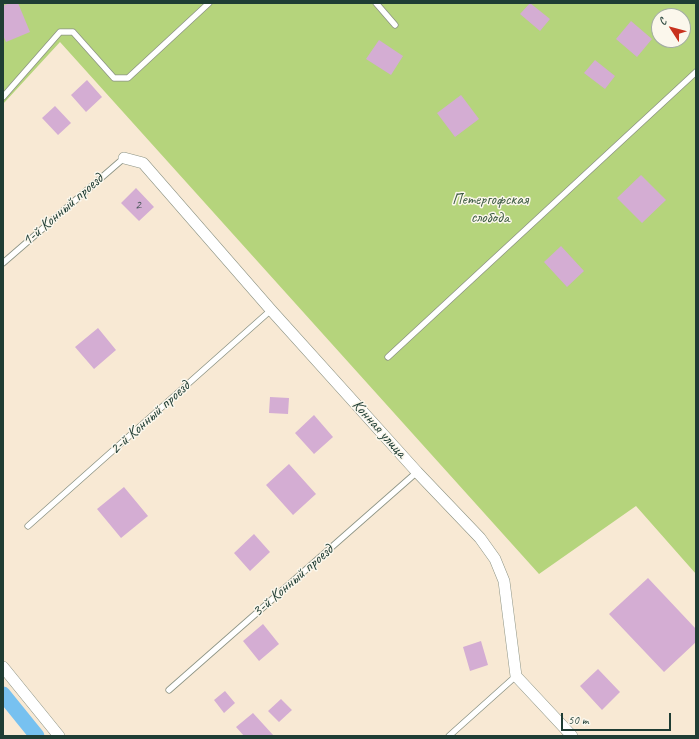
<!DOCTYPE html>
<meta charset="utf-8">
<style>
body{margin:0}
#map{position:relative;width:699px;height:739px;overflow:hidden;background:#f8e9d4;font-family:Caveat,sans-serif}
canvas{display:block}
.frame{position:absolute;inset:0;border:4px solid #1f3d34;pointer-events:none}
.north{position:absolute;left:651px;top:8px;width:40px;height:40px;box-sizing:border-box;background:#fbf7ec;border:1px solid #a3ada2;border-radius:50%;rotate:306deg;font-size:11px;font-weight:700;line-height:16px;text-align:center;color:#1f3d34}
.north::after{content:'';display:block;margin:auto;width:14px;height:18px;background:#c8321e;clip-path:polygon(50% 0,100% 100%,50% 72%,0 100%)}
.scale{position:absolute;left:561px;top:713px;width:110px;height:18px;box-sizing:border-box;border:2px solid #1f3d34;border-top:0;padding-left:5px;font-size:12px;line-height:14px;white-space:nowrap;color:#1f3d34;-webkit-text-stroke:3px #fbf7ec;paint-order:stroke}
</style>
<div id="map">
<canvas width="699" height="739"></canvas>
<div class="frame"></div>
<div class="north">С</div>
<div class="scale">50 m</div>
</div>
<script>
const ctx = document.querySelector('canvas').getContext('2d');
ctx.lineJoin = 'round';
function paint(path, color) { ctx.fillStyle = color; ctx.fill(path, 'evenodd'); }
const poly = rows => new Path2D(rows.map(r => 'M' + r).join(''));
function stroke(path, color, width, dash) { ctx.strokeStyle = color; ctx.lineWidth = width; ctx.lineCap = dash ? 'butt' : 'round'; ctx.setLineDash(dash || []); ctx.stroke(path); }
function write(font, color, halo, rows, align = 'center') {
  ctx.font = font + ' Caveat,sans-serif'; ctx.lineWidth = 3; ctx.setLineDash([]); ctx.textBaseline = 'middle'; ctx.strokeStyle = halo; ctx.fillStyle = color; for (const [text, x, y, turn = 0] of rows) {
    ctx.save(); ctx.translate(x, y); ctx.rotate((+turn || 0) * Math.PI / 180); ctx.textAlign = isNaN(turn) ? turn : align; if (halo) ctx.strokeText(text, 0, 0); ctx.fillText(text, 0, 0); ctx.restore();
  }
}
paint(poly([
 [3,3,696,3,696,574,636,506,539,574,60,42,3,104],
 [659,16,683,16,683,40,659,40]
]), '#b5d47c');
stroke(poly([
 [3,694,37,736]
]), '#77c1f0', 15);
paint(poly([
 [9,3,18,3,30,32,6,42,3,35,3,6],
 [530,3,550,19,540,31,520,14],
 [631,21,652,39,637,57,616,39],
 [379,40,403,56,391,75,366,59],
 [595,60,615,76,605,89,584,73],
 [87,80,102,97,86,112,71,95],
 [461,95,479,119,455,137,437,113],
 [55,106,71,123,58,135,42,118],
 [641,175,666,200,642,223,617,198],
 [136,188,154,207,139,221,121,203],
 [561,246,584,271,567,287,544,262],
 [98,328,116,350,94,369,75,347],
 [270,397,289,398,288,414,269,413],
 [314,415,333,437,314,454,295,433],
 [289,464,316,494,293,515,266,485],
 [124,487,148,516,121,538,97,509],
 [254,534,270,552,250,571,234,553],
 [648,578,696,629,696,642,664,672,609,614],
 [263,624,279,644,259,661,243,641],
 [481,641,488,665,470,671,463,647],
 [598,669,620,692,602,710,580,686],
 [225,691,235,703,224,713,214,700],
 [281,699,292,710,279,722,268,711],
 [253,713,274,736,244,736,236,727]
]), '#d4add3');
const lane = poly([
 [376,3,395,25],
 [3,97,60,32,73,32,114,78,128,78,209,3],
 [3,263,124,158],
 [388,357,696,72],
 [28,526,271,310],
 [169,690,417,472],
 [449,736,516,676]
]);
const street = poly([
 [124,158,143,163,271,310,417,472,480,538,495,559,504,581,516,676,572,736],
 [3,667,59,736]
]);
stroke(lane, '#8c9384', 7);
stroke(street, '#8c9384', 12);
stroke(lane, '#fff', 5.5);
stroke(street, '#fff', 11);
write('14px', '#4c595c', null, [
 ["2",138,205]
]);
write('16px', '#3d5b42', '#fbf7ec', [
 ["Петергофская",490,200],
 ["слобода",490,218]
]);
write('16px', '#1f3d34', '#fbf7ec', [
 ["1-й Конный проезд",63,210,-41],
 ["2-й Конный проезд",150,418,-42],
 ["Конная улица",379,429,48],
 ["3-й Конный проезд",293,581,-41]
]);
</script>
